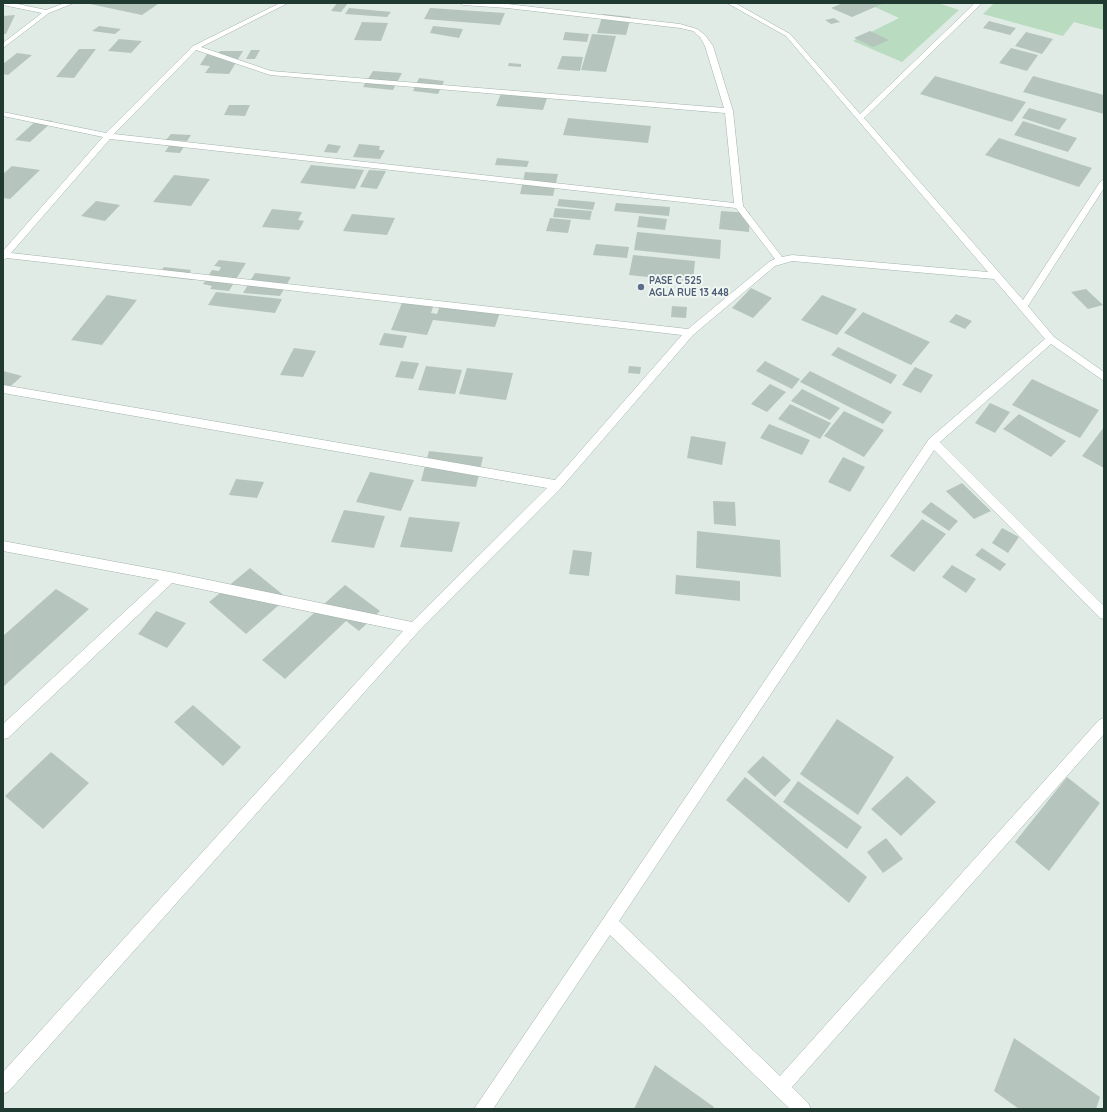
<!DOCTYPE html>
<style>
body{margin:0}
#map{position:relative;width:1107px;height:1112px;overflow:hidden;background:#e0ebe5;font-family:Quicksand,sans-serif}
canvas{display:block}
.frame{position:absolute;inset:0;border:4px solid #213a31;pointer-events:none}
</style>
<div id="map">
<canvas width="1107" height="1112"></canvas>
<div class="frame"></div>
</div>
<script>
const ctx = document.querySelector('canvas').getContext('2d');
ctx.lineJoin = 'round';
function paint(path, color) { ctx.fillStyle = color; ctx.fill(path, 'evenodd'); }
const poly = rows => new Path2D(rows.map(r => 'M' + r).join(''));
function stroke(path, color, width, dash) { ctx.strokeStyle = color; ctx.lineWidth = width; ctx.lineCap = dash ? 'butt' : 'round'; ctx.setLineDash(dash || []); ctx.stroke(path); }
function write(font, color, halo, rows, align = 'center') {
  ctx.font = font + ' Quicksand,sans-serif'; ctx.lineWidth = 4; ctx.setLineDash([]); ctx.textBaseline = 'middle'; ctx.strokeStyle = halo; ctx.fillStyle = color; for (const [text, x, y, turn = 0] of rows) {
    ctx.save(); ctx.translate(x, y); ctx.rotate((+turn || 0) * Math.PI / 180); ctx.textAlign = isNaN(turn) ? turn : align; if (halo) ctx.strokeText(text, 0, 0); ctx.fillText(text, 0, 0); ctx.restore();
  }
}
paint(poly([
 [866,3,938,3,959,10,902,62,853,41,899,18],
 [994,3,1104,3,1104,30,1074,22,1063,36,983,14]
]), '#b9dbbf');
paint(poly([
 [92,3,153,3,158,4,142,15,90,4],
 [337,3,348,3,341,12,331,11],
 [843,3,880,3,882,4,852,17,831,8],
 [349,8,391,12,387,17,345,14],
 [430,8,505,13,500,25,424,19],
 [603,14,631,17,626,35,597,33],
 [15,15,6,34,3,34,3,16],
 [834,18,840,22,831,24,825,20],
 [989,21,1016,28,1010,35,983,28],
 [362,22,388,23,381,41,354,40],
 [99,26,121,29,115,34,92,31],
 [433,26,463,29,459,38,430,33],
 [870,31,889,40,873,47,854,38],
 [565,32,589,34,587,42,563,40],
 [1026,32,1053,39,1042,54,1015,46],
 [592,34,616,36,606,72,581,70],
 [119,39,142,41,131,53,108,51],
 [1011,48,1038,55,1027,71,999,63],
 [79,49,96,49,74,78,56,77],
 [251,50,260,50,255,59,246,59],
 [220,51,243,51,229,74,205,73,210,66,200,65,207,54,217,55],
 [17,53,32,55,8,75,3,74,3,64],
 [562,56,583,57,580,71,557,69],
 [509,63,521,64,521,67,508,66],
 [373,71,402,73,393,90,363,87],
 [935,76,1026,102,1012,122,920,94],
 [1033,76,1104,95,1104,114,1023,92],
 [419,78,444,81,438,94,413,91],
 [502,91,548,95,543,110,496,106],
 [229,105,250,105,245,116,224,115],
 [1029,108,1067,119,1059,130,1022,118],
 [568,118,651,126,648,143,563,135],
 [38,119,53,121,30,142,15,140],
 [1023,121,1077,138,1068,152,1014,135],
 [171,134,191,135,187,141,166,140],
 [999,138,1092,168,1079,187,985,155],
 [170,144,185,145,180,153,165,152],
 [328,144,341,146,337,153,324,152],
 [359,144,380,146,379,150,385,150,380,159,353,157],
 [497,158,529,161,527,167,495,165],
 [311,165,364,170,355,189,300,183],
 [12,166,40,170,10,199,3,198,3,174],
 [369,170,386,171,377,189,360,187],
 [525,172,558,174,553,196,520,194],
 [174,175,210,179,191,206,153,202],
 [559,199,595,202,593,210,557,206],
 [96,201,120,205,105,221,81,216],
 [616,203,670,207,669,216,614,211],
 [555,208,592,211,590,220,553,217],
 [272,209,302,212,298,220,304,221,299,230,262,227],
 [721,211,750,213,749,232,719,229],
 [352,214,395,218,387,235,343,231],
 [639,216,667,219,665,230,637,227],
 [550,218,571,220,568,233,546,231],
 [637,232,721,240,720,259,634,250],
 [596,244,629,247,627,258,593,255],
 [633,255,695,261,693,282,629,275],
 [219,260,246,263,229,291,210,289,212,286,203,284,212,270,219,271,221,267,214,266],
 [164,267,191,270,189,274,196,275,193,280,158,276],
 [255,273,291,277,280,296,243,293],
 [751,288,772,298,753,318,732,308],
 [1086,289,1103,305,1088,309,1071,292],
 [216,292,282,299,275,313,208,305],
 [107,295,137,300,102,345,71,340],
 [822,295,857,309,837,335,801,320],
 [404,298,435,301,431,313,437,314,441,302,501,309,495,327,433,320,427,335,391,330],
 [672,306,687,307,686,318,671,317],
 [863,312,930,342,911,365,844,333],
 [956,314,972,321,965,329,949,322],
 [384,333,407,336,403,348,379,345],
 [838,347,897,375,891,384,831,355],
 [294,348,316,351,303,377,280,375],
 [401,361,419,363,413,379,395,377],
 [765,361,800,379,792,389,756,371],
 [426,366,462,370,455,394,418,390],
 [629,366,641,367,640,374,628,373],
 [915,367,933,375,921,393,902,385],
 [467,368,513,373,506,400,459,394],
 [3,371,22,376,3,393],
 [810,371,892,412,883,424,800,382],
 [1032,379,1099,410,1080,438,1012,405],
 [770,384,786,392,767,412,751,404],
 [802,389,840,408,830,420,791,401],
 [990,403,1010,412,995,433,975,423],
 [790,404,831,423,820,439,778,419],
 [844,411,884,430,864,457,824,436],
 [1019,414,1066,441,1051,457,1003,429],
 [769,424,810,440,802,455,760,438],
 [1104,427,1104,468,1082,456],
 [691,436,726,442,722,465,687,458],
 [429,451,483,457,476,487,421,481],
 [843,457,865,467,850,492,828,482],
 [370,472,414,480,401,511,356,502],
 [236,479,264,482,257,498,229,495],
 [962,483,991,511,974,519,946,491],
 [713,501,735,502,736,526,714,524],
 [931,502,958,521,949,531,921,512],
 [344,510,385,516,374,548,331,542],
 [409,517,460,522,452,552,400,547],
 [922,519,946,534,914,572,890,556],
 [1002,528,1019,537,1008,553,992,543],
 [697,531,780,540,781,577,696,568],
 [982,548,1006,564,1000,571,975,555],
 [573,550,592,552,589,576,569,574],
 [952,565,976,579,966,593,942,577],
 [250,568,287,598,246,634,209,602],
 [676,575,740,581,740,601,675,594],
 [345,585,380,611,359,631,346,621,285,679,262,660],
 [56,589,89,609,3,687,3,636],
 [156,611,186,623,167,648,138,634],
 [193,705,241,747,223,766,174,722],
 [837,719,894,757,858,815,800,774],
 [51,752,89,783,43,829,5,796],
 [763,756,791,780,775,797,747,772],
 [907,776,936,802,901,836,871,809],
 [745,777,867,877,849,903,726,800],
 [1067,777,1100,803,1049,871,1015,842],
 [798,781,862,827,847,849,783,802],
 [886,838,903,859,883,873,867,852],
 [1014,1038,1100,1097,1096,1109,1019,1109,994,1091],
 [655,1065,714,1107,713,1109,634,1109]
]), '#b5c5be');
const minor = poly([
 [3,3,13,3,46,10,65,3,74,3,49,13,3,48,3,43,42,13,3,5,3,3],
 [280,3,288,3,201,47,271,71,724,108,705,46,700,37,693,31,680,28,507,8,463,5,460,3,507,4,680,24,697,29,705,35,713,46,733,111,743,206,782,257,792,255,988,272,786,36,727,3,735,3,790,34,860,114,975,3,982,3,864,118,1023,300,1100,182,1104,179,1104,188,1028,306,1054,337,1104,372,1104,381,1051,344,940,442,1104,606,1104,619,1100,618,934,450,619,921,780,1076,1099,720,1104,718,1104,734,792,1087,808,1103,811,1109,790,1109,610,935,493,1109,474,1109,929,439,1045,339,994,279,792,261,775,266,693,335,561,488,418,632,9,1091,3,1094,3,1072,403,631,172,583,8,738,3,739,3,724,159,580,3,551,3,541,170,572,412,622,547,488,3,393,3,385,555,480,682,335,7,258,3,260,3,251,103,137,3,116,3,112,106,133,193,46,280,3],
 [196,50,270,75,725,113,734,203,114,134,196,50],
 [110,139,736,208,775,259,769,262,688,329,11,253,110,139]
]);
stroke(minor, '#a3b2ab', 1);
paint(minor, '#fff');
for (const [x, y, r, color] of [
 [641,287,4,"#5c6f8a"]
]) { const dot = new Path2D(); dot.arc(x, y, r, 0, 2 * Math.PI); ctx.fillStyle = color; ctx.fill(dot); stroke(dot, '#f0f7f3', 1.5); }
write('bold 10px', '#4e5e75', '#f0f7f3', [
 ["PASE C 525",649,281],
 ["AGLA RUE 13 448",649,293]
], 'left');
</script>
